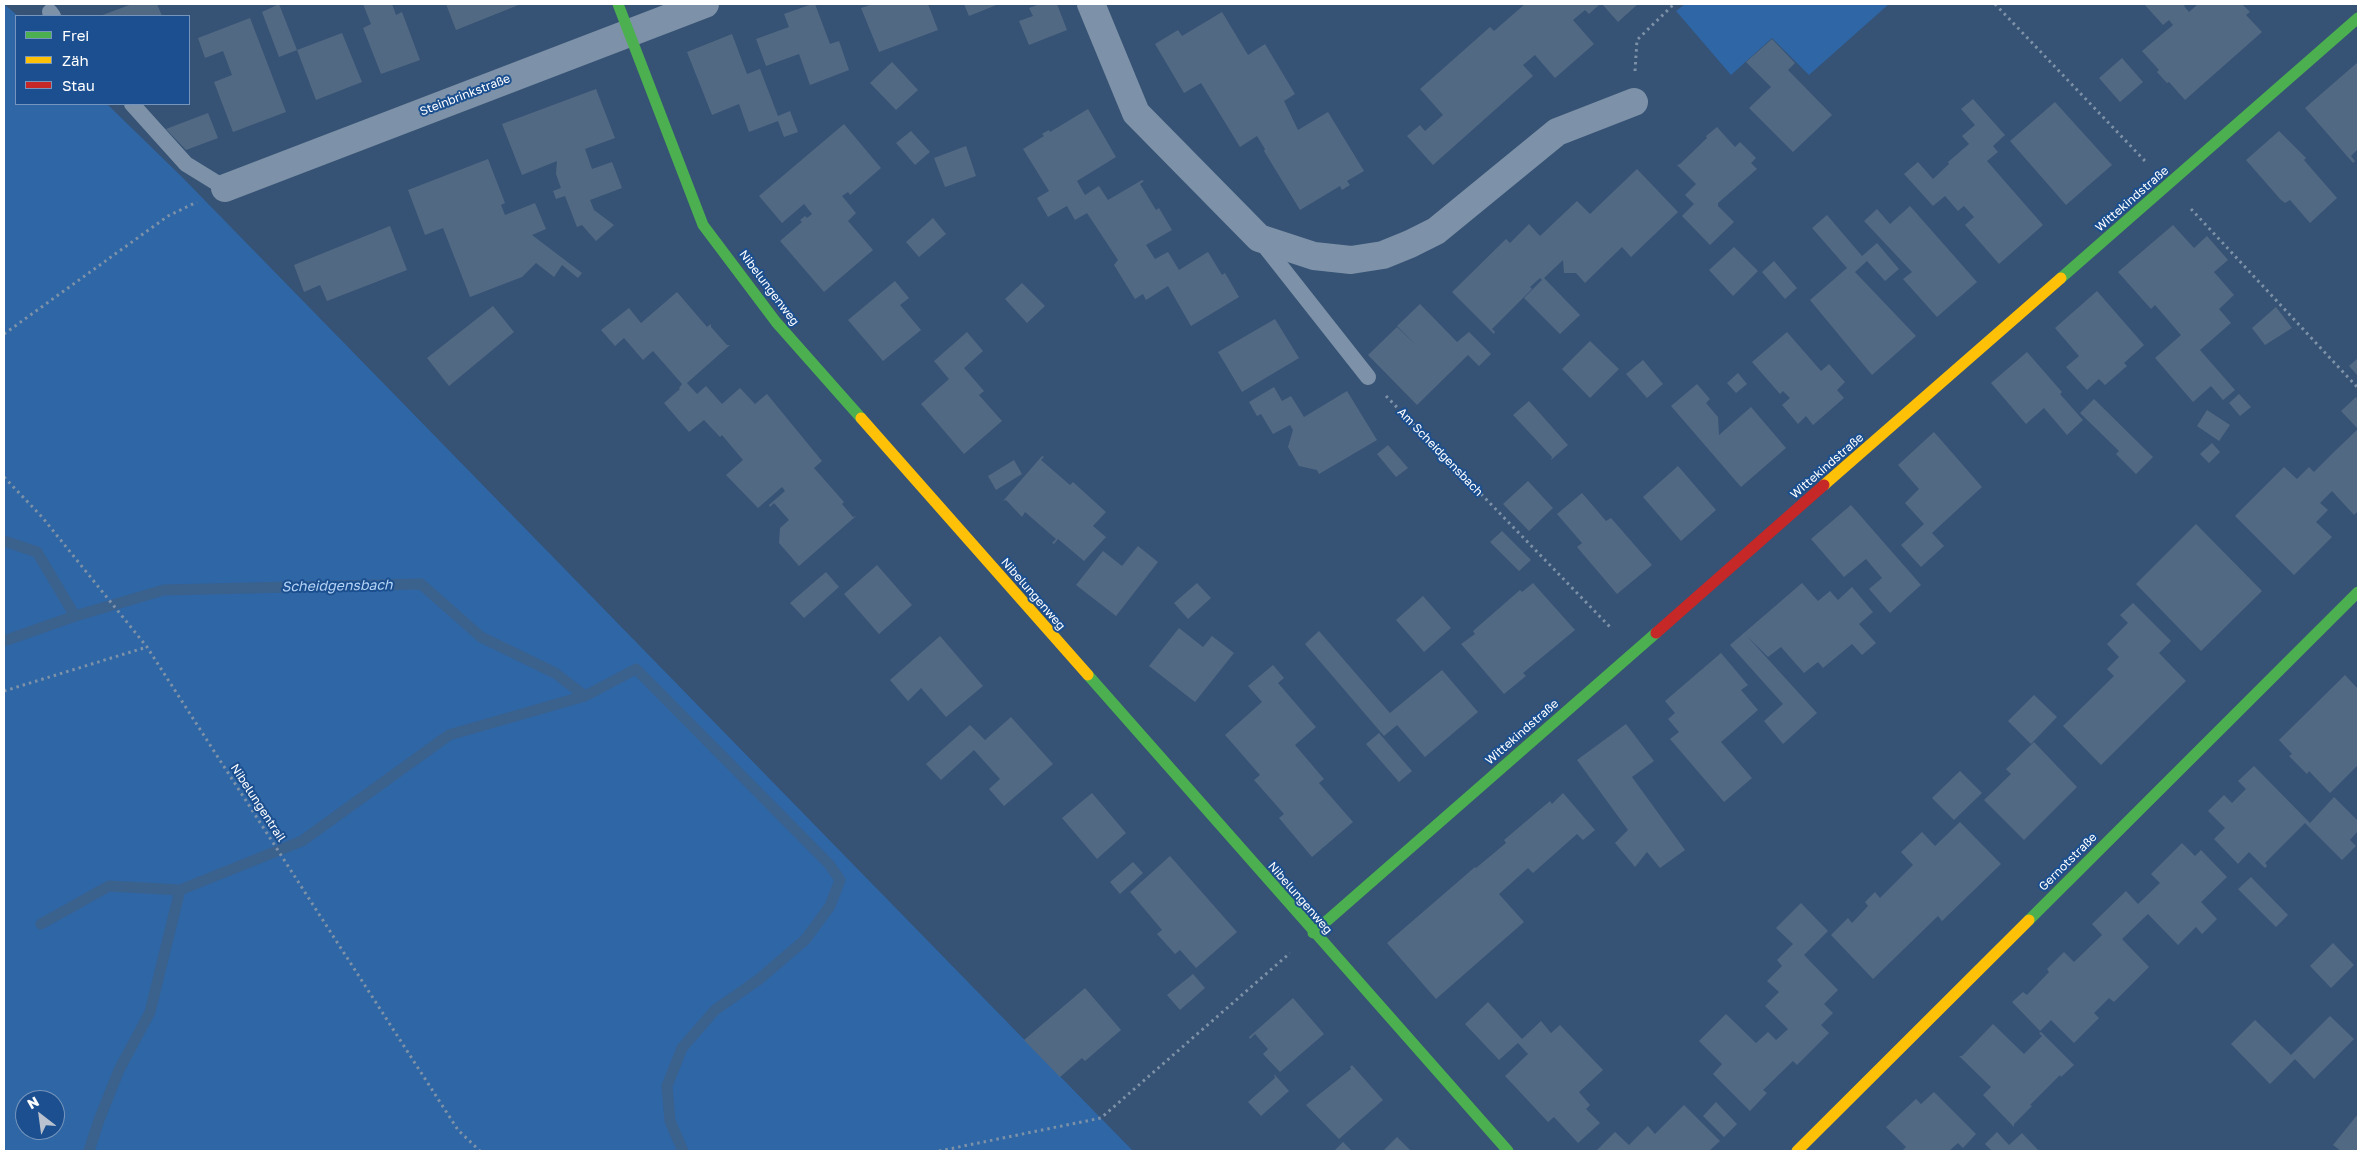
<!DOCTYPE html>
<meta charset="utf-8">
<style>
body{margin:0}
#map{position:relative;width:2362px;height:1155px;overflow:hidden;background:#365274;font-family:"Golos Text",sans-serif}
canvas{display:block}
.frame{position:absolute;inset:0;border:5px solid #fff;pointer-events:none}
.legend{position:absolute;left:15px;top:15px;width:175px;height:90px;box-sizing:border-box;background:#1b4f8f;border:1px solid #7695bc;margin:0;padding:6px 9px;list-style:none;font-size:15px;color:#fff}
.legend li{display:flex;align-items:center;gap:10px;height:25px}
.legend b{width:25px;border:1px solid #7695bc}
.north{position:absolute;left:15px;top:1090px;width:50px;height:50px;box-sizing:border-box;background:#1b4f8f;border:1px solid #7695bc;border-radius:50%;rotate:330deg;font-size:14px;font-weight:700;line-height:20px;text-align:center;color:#fff}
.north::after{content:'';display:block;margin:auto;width:18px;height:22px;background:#b9c2ce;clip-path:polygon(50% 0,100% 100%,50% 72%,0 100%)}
</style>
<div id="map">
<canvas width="2362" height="1155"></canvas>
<div class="frame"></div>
<ul class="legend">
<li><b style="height:6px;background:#4caf50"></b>Frei</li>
<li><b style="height:6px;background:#ffc107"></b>Zäh</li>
<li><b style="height:6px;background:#c62828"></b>Stau</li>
</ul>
<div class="north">N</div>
</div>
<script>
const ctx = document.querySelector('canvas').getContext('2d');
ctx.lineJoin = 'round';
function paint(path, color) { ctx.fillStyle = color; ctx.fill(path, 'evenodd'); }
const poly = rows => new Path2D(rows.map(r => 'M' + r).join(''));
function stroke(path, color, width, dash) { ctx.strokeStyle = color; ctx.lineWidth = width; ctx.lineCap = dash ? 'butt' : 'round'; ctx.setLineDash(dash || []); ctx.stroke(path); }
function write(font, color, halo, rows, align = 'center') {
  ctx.font = font + ' "Golos Text",sans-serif'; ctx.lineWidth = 4; ctx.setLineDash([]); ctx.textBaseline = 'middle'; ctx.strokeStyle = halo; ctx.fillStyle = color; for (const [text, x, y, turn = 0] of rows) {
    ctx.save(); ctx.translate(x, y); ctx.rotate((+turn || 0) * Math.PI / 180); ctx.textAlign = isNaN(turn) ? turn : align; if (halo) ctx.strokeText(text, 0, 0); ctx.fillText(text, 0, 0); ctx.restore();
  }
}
paint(poly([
 [4,4,18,16,16,16,16,104,107,104,182,177,1133,1151,4,1151],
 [25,1100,55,1100,55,1130,25,1130],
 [1685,4,1889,4,1809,75,1772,38,1731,75,1676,11]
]), '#2f66a5');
stroke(poly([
 [4,541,37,552,75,616],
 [4,641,75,616,164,590,421,584,481,637,555,673,585,696,636,669,829,864,840,880,830,906,805,940,758,980,715,1010,682,1048,667,1086,670,1121,683,1151],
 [41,924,109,886,180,890],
 [89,1151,99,1120,119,1070,150,1012,180,890,302,841,449,735,585,696]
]), '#3b618d', 11);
paint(poly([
 [132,4,157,4,162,16,100,16],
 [279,4,297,50,279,57,262,12],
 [363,4,392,4,396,15,402,12,420,60,381,74,363,28,371,24],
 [446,4,521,4,456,30],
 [812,4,815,4,830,44,839,41,849,70,810,85,799,54,766,66,756,39,789,27,784,14],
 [873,4,928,4,938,30,879,52,861,8],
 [964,4,999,4,969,16],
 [1040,4,1057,4,1067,30,1029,45,1019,21,1033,16,1029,8],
 [1525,4,1600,4,1589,14,1585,10,1573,20,1594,44,1555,78,1535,55,1523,65,1533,76,1433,165,1407,136,1420,125,1425,131,1443,115,1420,89,1490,27,1494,31],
 [1602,4,1638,4,1618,22],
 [2144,4,2186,4,2184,6,2189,12,2198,4,2242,4,2250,12,2246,15,2262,32,2185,100,2169,82,2167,83,2157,72,2159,70,2142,51,2173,25,2169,20,2163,25],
 [1222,12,1248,55,1265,44,1295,94,1284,101,1298,130,1328,112,1364,171,1347,181,1350,185,1342,190,1340,186,1300,210,1264,151,1265,149,1257,136,1240,147,1201,83,1184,93,1155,44,1178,30,1182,36],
 [250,18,286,112,233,132,214,82,232,75,223,51,205,58,198,38],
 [342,33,362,82,316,100,297,50],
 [732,34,747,74,760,69,778,116,790,111,798,132,784,137,778,121,749,132,739,104,712,115,687,52],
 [1772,39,1795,63,1788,70,1832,115,1793,152,1749,108,1771,87,1746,62],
 [2122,58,2143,82,2120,102,2099,78],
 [892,62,918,90,896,110,870,83],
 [2358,62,2358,149,2351,156,2355,161,2353,163,2305,108],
 [596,89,615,138,585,149,592,169,612,162,622,188,590,200,594,210,614,225,596,241,582,225,577,227,565,196,556,199,553,191,561,188,556,174,557,161,522,175,502,124],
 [1973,99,2005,135,1993,146,1998,152,1987,161,2043,225,1999,264,1965,225,1974,217,1964,206,1958,211,1945,196,1933,206,1904,174,1918,162,1933,179,1949,164,1948,162,1969,144,1962,136,1975,125,1961,109],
 [2055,102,2112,165,2066,205,2010,141],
 [1088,109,1116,157,1077,181,1085,195,1099,186,1108,200,1142,180,1144,181,1140,184,1156,210,1159,208,1172,230,1146,245,1155,259,1168,252,1179,270,1208,252,1222,275,1225,273,1239,297,1191,326,1168,286,1146,300,1143,294,1135,299,1114,265,1118,260,1087,213,1075,220,1067,206,1048,217,1037,198,1049,191,1023,149,1044,136,1042,134,1049,130,1050,132],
 [208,113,218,138,186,150,166,129],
 [844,124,881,168,850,195,848,192,842,196,856,213,848,221,873,250,824,292,780,241,802,222,800,220,805,216,807,218,812,214,804,204,782,223,759,196],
 [1717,127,1735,147,1740,142,1756,158,1751,163,1757,169,1718,203,1718,206,1734,222,1710,245,1682,216,1694,204,1685,195,1696,184,1677,165,1680,164,1707,138,1706,136],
 [911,131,930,152,915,165,896,143],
 [2279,131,2306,158,2304,160,2337,198,2310,223,2290,200,2285,203,2280,199,2246,160],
 [966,146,976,176,945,187,934,158],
 [488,159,505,203,501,205,505,215,535,203,546,229,532,235,582,273,578,278,562,265,554,277,536,263,522,277,470,297,443,228,425,235,408,190],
 [1637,169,1678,212,1631,257,1622,247,1585,283,1576,273,1564,273,1563,260,1544,278,1580,315,1560,334,1524,298,1542,280,1540,278,1530,287,1532,289,1492,329,1495,332,1494,334,1452,292,1506,239,1510,243,1529,224,1540,236,1577,201,1590,214],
 [1910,206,1977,282,1937,317,1903,279,1912,272,1864,221,1877,209,1890,224],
 [1827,215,1862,256,1877,243,1899,269,1885,281,1867,261,1855,272,1916,336,1872,375,1810,300,1847,268,1812,228],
 [933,218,946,234,919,257,906,242],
 [2173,225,2194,248,2207,236,2228,260,2214,272,2234,295,2219,309,2231,323,2200,350,2235,390,2223,400,2211,386,2193,402,2155,358,2181,335,2155,305,2151,309,2118,272],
 [390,226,407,270,327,301,320,285,304,292,294,265],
 [1734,247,1758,271,1733,296,1709,270],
 [1774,261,1797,288,1785,299,1762,272],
 [895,281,909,298,900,305,921,330,883,361,848,320],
 [1022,283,1045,306,1027,323,1005,299],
 [2097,291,2144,345,2124,363,2127,366,2105,385,2099,379,2087,390,2066,367,2079,356,2055,328],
 [677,292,707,327,711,324,711,327,727,345,730,345,687,383,697,394,706,386,722,404,740,388,755,404,767,394,822,461,814,468,844,502,842,504,853,517,856,516,799,566,779,543,780,528,789,520,774,503,770,507,769,505,785,491,782,487,758,508,726,475,743,460,722,435,720,437,704,420,689,432,664,403,680,389,679,388,682,384,653,351,643,360,624,338,615,346,601,330,629,308,641,323],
 [1420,304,1457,342,1469,332,1491,354,1479,366,1468,355,1417,405,1368,355,1397,327,1417,346,1397,326],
 [493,306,514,332,449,386,427,358],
 [2276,307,2292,328,2265,345,2252,328],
 [1275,319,1299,358,1242,392,1218,352],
 [967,332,983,351,964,368,984,391,979,395,1002,421,964,454,921,404,949,379,934,361],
 [1787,332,1821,371,1829,364,1845,382,1837,390,1844,398,1813,425,1806,416,1798,424,1782,405,1790,398,1783,391,1780,394,1752,362],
 [1590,341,1619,369,1590,398,1562,369],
 [2027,352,2062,392,2060,394,2083,420,2067,435,2044,408,2026,424,1991,383],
 [2358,358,2358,376,2349,366],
 [1643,360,1663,384,1647,398,1626,374],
 [1738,373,1747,384,1736,393,1727,383],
 [1697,384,1710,399,1706,403,1718,417,1719,435,1751,407,1786,448,1741,487,1671,406],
 [1274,387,1282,401,1291,396,1304,417,1347,391,1377,440,1319,474,1317,470,1299,466,1288,447,1293,430,1290,425,1273,434,1261,414,1257,416,1249,402],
 [2239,394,2251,407,2240,416,2229,403],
 [2356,397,2358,400,2358,511,2354,515,2332,491,2320,503,2328,510,2316,522,2332,537,2294,575,2235,516,2284,467,2297,479,2309,467,2314,472,2336,450,2358,429,2341,411],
 [2094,399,2153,457,2136,474,2116,454,2119,451,2080,413],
 [1529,401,1568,445,1551,460,1552,457,1513,415],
 [2207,410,2230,425,2219,441,2197,426],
 [1934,432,1982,487,1932,533,1944,546,1921,567,1901,545,1924,524,1905,503,1919,489,1898,465],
 [2212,443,2220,452,2209,463,2200,454],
 [1388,445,1408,468,1396,477,1377,454],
 [1042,456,1044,457,1041,460,1070,485,1073,482,1106,512,1093,526,1106,537,1084,561,1058,539,1054,544,1052,543,1056,539,1025,512,1022,517,1006,500,1003,501],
 [1014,460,1022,474,996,490,988,476],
 [1678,466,1716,510,1681,541,1643,497],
 [1528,481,1553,508,1529,531,1503,504],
 [1582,493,1606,521,1611,518,1652,565,1617,594,1577,547,1582,543,1557,514],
 [1851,505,1921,585,1890,613,1869,589,1882,578,1866,559,1844,577,1811,539],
 [2196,524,2262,591,2201,651,2136,584],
 [1502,531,1531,560,1519,571,1490,542],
 [1138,546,1158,562,1116,616,1076,585,1103,551,1122,566],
 [877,565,912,605,879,634,844,594],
 [826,572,839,587,804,618,790,603],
 [1197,583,1211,598,1188,619,1174,603],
 [1533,583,1575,630,1523,673,1526,676,1504,694,1461,644,1475,634,1473,631,1520,590,1522,592],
 [1802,583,1818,601,1830,591,1838,600,1852,587,1873,612,1859,624,1876,643,1862,655,1852,644,1823,668,1818,662,1804,673,1781,647,1768,657,1746,635,1817,713,1783,744,1764,721,1783,704,1730,645],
 [1423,596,1451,628,1424,652,1396,620],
 [2133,603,2171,641,2159,653,2186,681,2101,765,2063,726,2114,676,2107,669,2119,657,2107,644,2128,623,2120,615],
 [1179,628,1203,647,1212,636,1234,653,1195,702,1149,666],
 [1319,631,1390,713,1442,670,1478,712,1425,757,1397,725,1384,736,1305,644],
 [940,636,983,686,946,717,921,688,908,701,890,680],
 [1721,653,1748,685,1741,690,1758,710,1721,742,1752,778,1724,802,1670,739,1679,732,1668,719,1675,713,1665,701],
 [1273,665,1284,678,1278,683,1316,727,1295,745,1324,779,1319,783,1353,822,1312,857,1279,818,1284,814,1254,780,1260,775,1225,735,1262,702,1248,686],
 [2345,675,2358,689,2358,765,2330,793,2309,771,2307,774,2289,756,2292,754,2279,740],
 [2034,695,2057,717,2031,744,2008,721],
 [1011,717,1053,764,1004,806,989,789,1000,779,974,750,941,780,926,764,970,725,985,740],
 [1626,724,1654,761,1632,777,1685,850,1660,868,1647,852,1635,867,1615,843,1628,830,1577,760],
 [1379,733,1412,771,1399,782,1366,744],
 [2034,742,2077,787,2024,840,1984,800,2011,774,2006,769],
 [2254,766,2310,823,2334,797,2358,821,2358,831,2350,840,2356,846,2342,860,2305,823,2265,863,2267,866,2265,868,2249,852,2238,864,2214,839,2225,828,2208,811,2224,795,2232,803,2246,789,2238,781],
 [1960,771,1982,793,1954,820,1932,798],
 [1092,793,1126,833,1097,859,1062,818],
 [1563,793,1595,830,1583,840,1577,834,1533,873,1528,868,1499,894,1524,922,1436,999,1387,943,1475,867,1476,868,1506,843,1504,840,1550,801,1552,804],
 [1960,822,2001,864,1942,921,1938,916,1873,979,1831,935,1848,918,1852,923,1868,906,1865,902,1875,892,1880,898,1913,865,1901,852,1922,832,1935,846],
 [2182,843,2195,856,2201,850,2227,877,2201,902,2217,919,2202,934,2196,927,2178,945,2148,914,2122,939,2149,967,2114,1002,2109,998,2094,1013,2099,1018,2074,1043,2051,1020,2040,1031,2012,1002,2023,992,2027,995,2049,972,2047,969,2064,952,2074,962,2102,935,2092,924,2126,891,2138,904,2160,883,2151,874],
 [1170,856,1237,932,1196,968,1180,950,1175,954,1157,934,1162,930,1130,892],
 [1133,862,1143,873,1120,894,1110,882],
 [2251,877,2288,915,2276,927,2238,889],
 [1801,903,1828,931,1804,955,1838,990,1824,1004,1833,1013,1821,1025,1829,1033,1797,1065,1793,1061,1763,1090,1767,1093,1750,1111,1713,1074,1722,1064,1699,1041,1726,1014,1756,1043,1768,1032,1776,1040,1788,1029,1765,1006,1779,992,1767,981,1782,966,1777,960,1793,944,1776,928],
 [2333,943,2354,965,2331,988,2310,966],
 [1193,974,1205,988,1180,1010,1167,995],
 [1085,988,1121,1030,1085,1061,1082,1058,1060,1077,1024,1040],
 [1293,998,1324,1034,1280,1072,1263,1054,1268,1049,1255,1034,1250,1039,1249,1037],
 [1488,1002,1522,1039,1541,1021,1551,1033,1560,1025,1603,1070,1579,1092,1590,1105,1586,1109,1600,1123,1578,1143,1554,1117,1548,1122,1505,1076,1528,1054,1518,1043,1499,1060,1465,1024],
 [2330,1016,2354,1039,2314,1079,2295,1059,2270,1084,2231,1044,2255,1020,2291,1055],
 [1993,1024,2024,1054,2042,1036,2039,1033,2041,1032,2074,1065,2061,1077,2060,1075,2030,1105,2032,1106,2014,1124,2014,1127,1983,1095,1991,1087,1959,1056,1962,1056],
 [1352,1065,1383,1100,1339,1139,1306,1105,1351,1069,1350,1067],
 [1274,1074,1289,1091,1261,1116,1248,1102,1275,1078],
 [1934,1092,1976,1134,1963,1148,1958,1143,1949,1151,1902,1151,1906,1147,1886,1127,1916,1099,1921,1104],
 [1716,1102,1737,1124,1724,1137,1703,1116],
 [1684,1105,1720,1141,1709,1151,1596,1151,1615,1132,1629,1145,1648,1126,1655,1134],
 [2358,1114,2358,1151,2341,1151,2333,1145],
 [1997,1132,2009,1145,2022,1133,2039,1151,1992,1151,1985,1144],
 [1397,1137,1411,1151,1383,1151],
 [1343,1142,1352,1151,1334,1151]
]), '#526984');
stroke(poly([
 [1995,4,2145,161],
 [1635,71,1637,40,1674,4],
 [2191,209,2358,388],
 [4,334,168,216,197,202],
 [1386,396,1611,628],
 [4,477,42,517,147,647,458,1130,480,1151],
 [4,691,147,647],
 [939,1151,1101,1118,1290,953]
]), '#7d92a8', 3, [2.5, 4]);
stroke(poly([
 [50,12,53,16],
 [132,104,186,164,225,188],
 [1260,240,1368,377]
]), '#7d92a8', 16);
stroke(poly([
 [1091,4,1136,113,1259,238,1314,256,1351,260,1383,255,1410,244,1436,231,1557,132,1634,102],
 [225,188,705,4]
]), '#7d92a8', 28);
stroke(poly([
 [618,4,703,225,776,322,861,418],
 [2061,278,2358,18],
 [1088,675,1508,1151],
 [2029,920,2358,592],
 [1313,933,1656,633]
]), '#4caf50', 11);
stroke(poly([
 [861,418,1088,675],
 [1824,485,2061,278],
 [1797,1151,2029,920]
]), '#ffc107', 11);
stroke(poly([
 [1656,633,1824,485]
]), '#c62828', 11);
write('12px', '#fff', '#1b4f8f', [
 ["Steinbrinkstraße",465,95,-21],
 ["Wittekindstraße",2132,199,-41],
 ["Nibelungenweg",769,288,53],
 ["Am Scheidgensbach",1440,452,46],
 ["Wittekindstraße",1827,466,-41],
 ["Nibelungenweg",1033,594,49],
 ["Wittekindstraße",1522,732,-41],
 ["Nibelungentrail",258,803,57],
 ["Gernotstraße",2068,862,-45],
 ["Nibelungenweg",1300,898,49]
]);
write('italic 14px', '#b5d3f5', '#1b4f8f', [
 ["Scheidgensbach",337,586,-1]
]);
</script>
